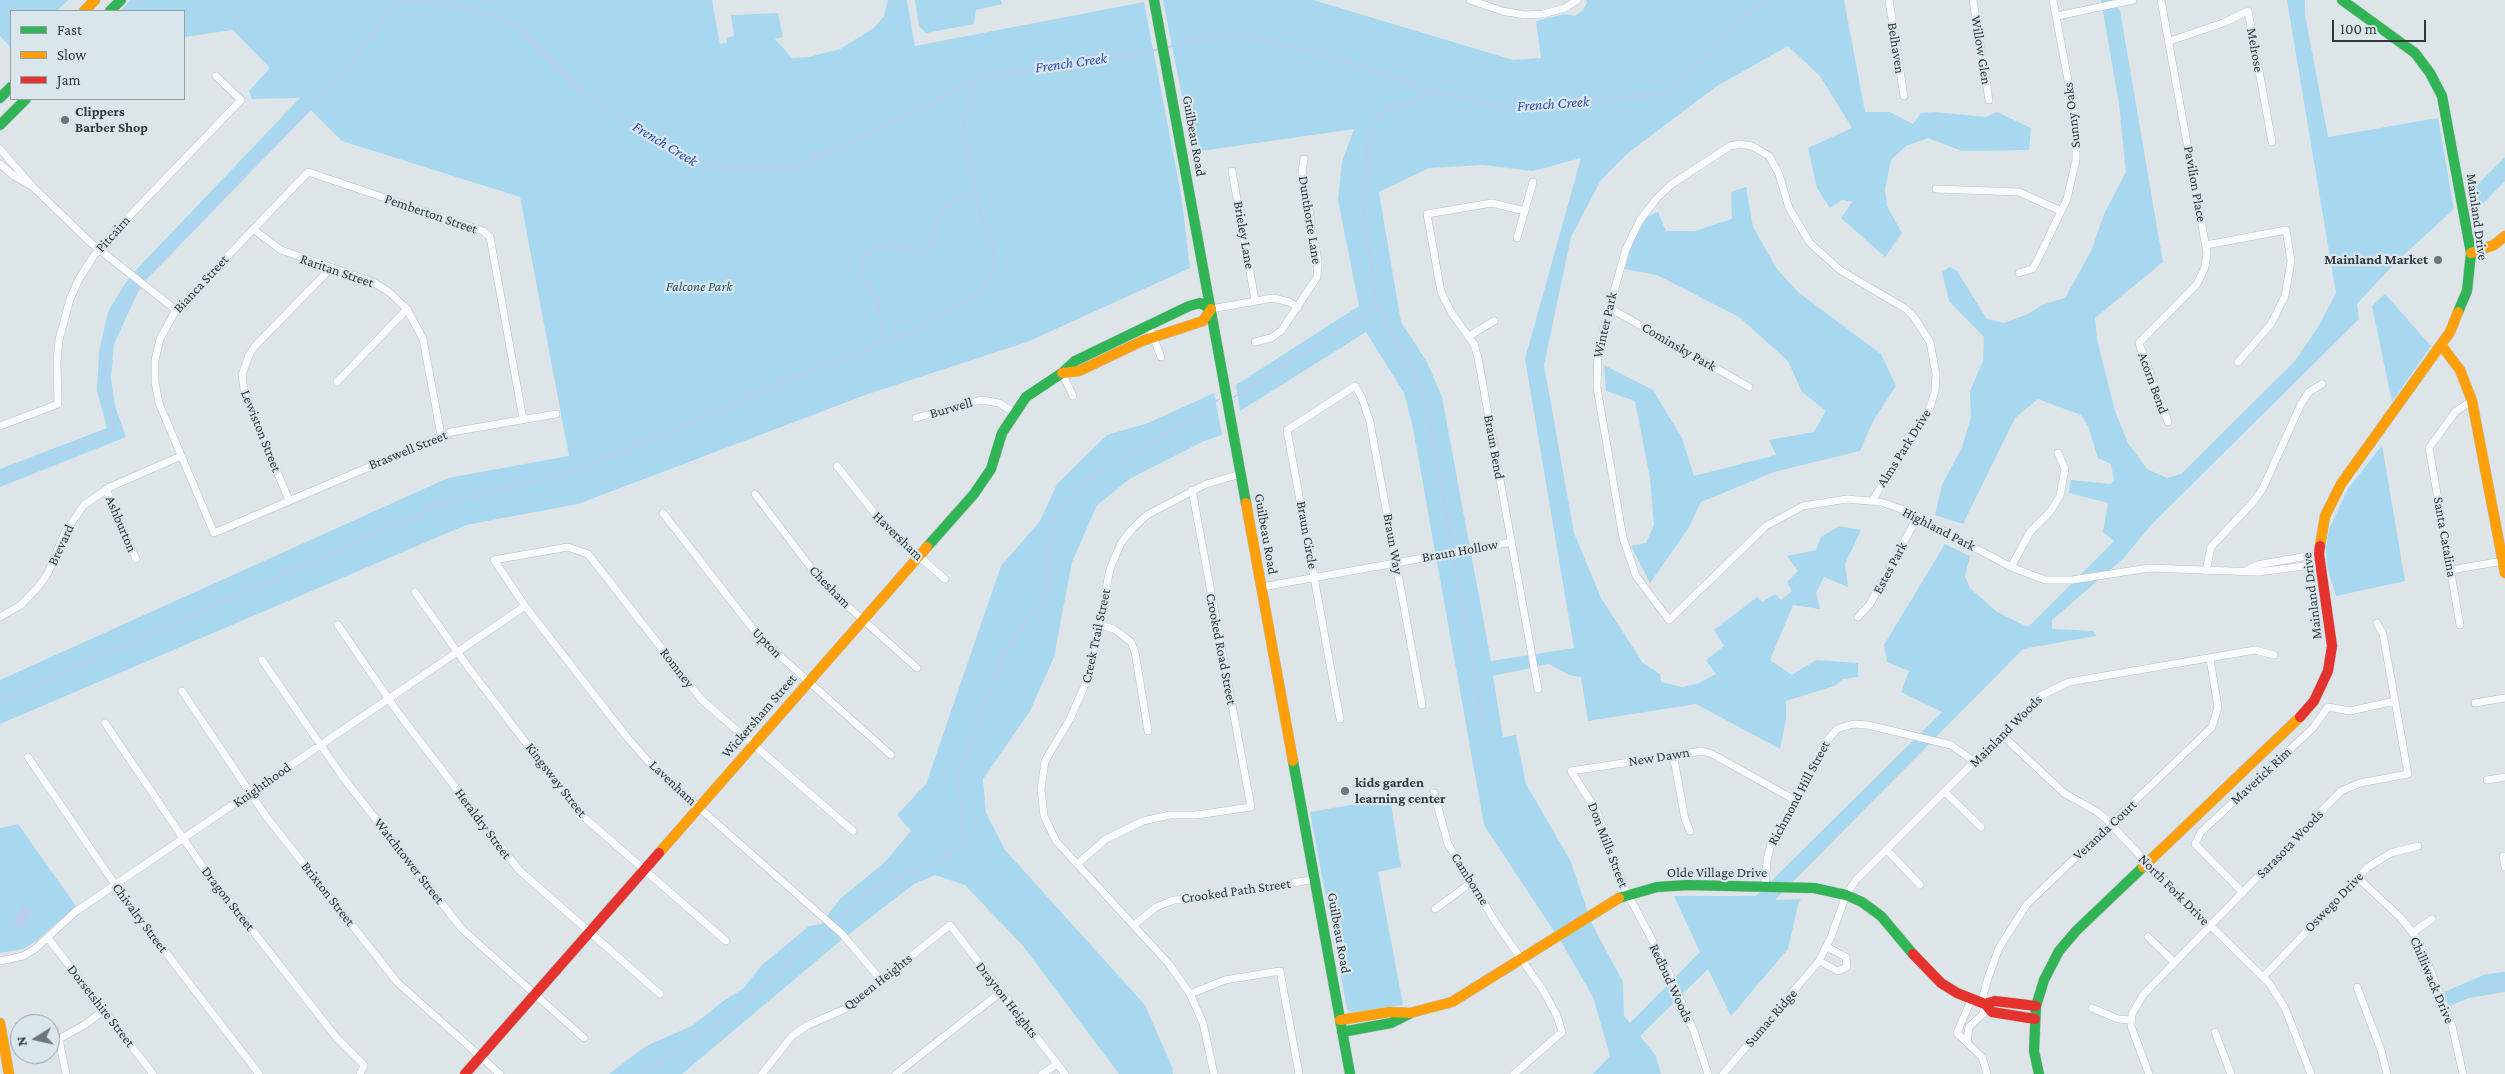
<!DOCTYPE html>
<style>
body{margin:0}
#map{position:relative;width:2505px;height:1074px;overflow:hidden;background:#dde5e8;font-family:"Crimson Pro",serif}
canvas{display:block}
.legend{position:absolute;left:10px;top:10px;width:175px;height:90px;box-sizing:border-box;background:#d9e6ec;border:1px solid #97a0a5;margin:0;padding:6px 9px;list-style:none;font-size:15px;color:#34383b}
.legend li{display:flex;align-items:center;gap:10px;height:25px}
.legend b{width:25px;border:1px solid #97a0a5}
.north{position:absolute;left:10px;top:1014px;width:50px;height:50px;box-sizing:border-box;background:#d9e6ec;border:1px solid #97a0a5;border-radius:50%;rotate:260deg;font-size:14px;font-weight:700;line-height:20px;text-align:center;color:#34383b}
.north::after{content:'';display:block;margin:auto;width:18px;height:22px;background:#6f7578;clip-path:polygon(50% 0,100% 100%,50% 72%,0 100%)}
.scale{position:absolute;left:2332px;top:20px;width:94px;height:22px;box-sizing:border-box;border:2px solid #34383b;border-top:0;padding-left:6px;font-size:15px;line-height:18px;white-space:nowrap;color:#34383b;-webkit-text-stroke:4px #d9e6ec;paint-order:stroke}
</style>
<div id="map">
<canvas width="2505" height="1074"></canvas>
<ul class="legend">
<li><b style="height:6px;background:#30b455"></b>Fast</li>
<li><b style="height:6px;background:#ff9f0a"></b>Slow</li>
<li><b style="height:6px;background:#e5322d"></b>Jam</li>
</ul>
<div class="north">N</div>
<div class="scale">100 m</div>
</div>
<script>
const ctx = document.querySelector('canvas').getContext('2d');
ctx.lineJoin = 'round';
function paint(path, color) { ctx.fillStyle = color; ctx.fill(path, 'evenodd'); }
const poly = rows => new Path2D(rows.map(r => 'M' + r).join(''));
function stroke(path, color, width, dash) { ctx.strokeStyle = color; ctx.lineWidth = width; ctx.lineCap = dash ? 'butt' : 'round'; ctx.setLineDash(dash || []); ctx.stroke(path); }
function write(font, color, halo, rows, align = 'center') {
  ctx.font = font + ' "Crimson Pro",serif'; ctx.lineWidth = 4.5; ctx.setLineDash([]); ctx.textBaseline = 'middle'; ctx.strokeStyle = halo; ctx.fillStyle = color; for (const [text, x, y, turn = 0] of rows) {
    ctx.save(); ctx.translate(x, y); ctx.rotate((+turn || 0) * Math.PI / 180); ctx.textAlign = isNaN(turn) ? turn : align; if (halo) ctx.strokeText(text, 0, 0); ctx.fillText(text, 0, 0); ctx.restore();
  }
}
paint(poly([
 [0,0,68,0,57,11,11,11,11,48,0,36],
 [131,0,712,0,720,44,727,43,726,38,734,36,731,15,778,13,783,37,775,39,792,58,809,57,840,49,874,28,884,16,888,0,907,0,915,46,1144,2,1181,194,1190,268,1027,342,868,394,578,504,466,525,0,724,0,680,448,478,569,456,520,197,342,141,311,110,147,279,138,292,114,344,111,378,115,406,126,437,0,487,0,469,107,428,97,391,99,352,108,312,124,285,136,270,300,98,252,99,249,91,270,68,233,30,184,37,184,11,120,11],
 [915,0,1001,0,1002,4,976,10,974,24,926,33,919,26],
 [1163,0,1313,0,1513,60,1541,58,1536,21,1565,14,1575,16,1583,10,1587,3,1586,0,1844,0,1865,112,1890,112,1913,124,1921,113,1934,112,1986,117,1997,112,2031,128,2029,150,1962,151,1928,138,1906,146,1891,160,1885,189,1887,206,1902,233,1885,257,1841,218,1852,202,1842,200,1830,208,1817,188,1808,148,1852,128,1820,76,1788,46,1717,86,1628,153,1601,180,1571,237,1544,365,1574,533,1601,598,1643,663,1660,674,1661,682,1682,687,1697,684,1716,674,1706,660,1724,646,1714,630,1757,597,1762,602,1775,594,1781,600,1792,591,1787,582,1798,571,1787,556,1816,550,1821,537,1839,526,1861,530,1845,564,1848,587,1824,577,1816,593,1820,609,1793,605,1770,660,1792,675,1816,660,1858,663,1858,677,1843,679,1834,686,1786,701,1786,720,1780,749,1696,704,1588,721,1581,677,1569,675,1549,664,1493,676,1503,737,1516,735,1526,784,1570,860,1592,924,1623,982,1624,1016,1630,1023,1700,952,1674,896,1756,896,1942,712,1901,692,1909,671,1887,662,1884,645,1945,544,1970,556,1965,576,1970,588,1997,612,2028,627,2114,541,2103,532,2108,503,2069,493,2071,480,2111,484,2114,480,2111,464,2098,458,2088,426,2081,415,2038,399,2015,418,1963,524,1935,515,1942,485,1962,447,1971,417,1970,391,1983,361,1984,337,1949,301,1942,272,1950,267,1957,271,1987,319,2004,323,2028,314,2042,305,2065,298,2091,251,2105,212,2126,172,2119,104,2101,0,2112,0,2120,11,2163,262,2095,318,2097,339,2115,411,2128,443,2147,469,2167,478,2181,474,2294,362,2318,327,2336,293,2287,0,2305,0,2305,14,2328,137,2438,118,2454,209,2396,262,2357,304,2359,319,2151,525,2123,559,2052,620,2052,629,2093,631,2096,636,2023,649,1775,900,1801,899,1798,905,1788,949,1731,1016,1708,969,1640,1036,1656,1056,1661,1074,1593,1074,1610,1056,1593,997,1563,945,1484,825,1413,428,1404,393,1366,332,1240,411,1236,385,1359,306,1338,200,1342,162,1354,129,1193,152],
 [1581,158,1525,359,1574,648,1491,661,1442,397,1427,362,1401,322,1379,192,1429,168,1483,165,1533,171],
 [2505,157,2505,181,2473,214,2470,192],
 [1746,187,1753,227,1777,269,1798,292,1881,354,1896,386,1873,421,1860,451,1774,472,1701,502,1688,529,1650,583,1631,546,1646,543,1654,525,1650,478,1635,401,1606,391,1604,365,1653,390,1682,438,1694,476,1776,455,1769,440,1814,432,1826,411,1802,392,1788,361,1739,317,1657,275,1625,269,1632,243,1647,217,1658,212,1666,231,1695,231,1732,219,1731,192],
 [2385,294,2431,346,2392,402,2372,306],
 [1214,393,1222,435,1204,441,1131,478,1097,505,1072,562,1054,657,1030,711,983,779,986,813,1005,850,1145,1005,1172,1067,1173,1074,1119,1074,1023,946,965,885,935,875,914,884,839,942,682,1074,609,1074,646,1046,692,1026,722,1002,744,988,761,966,809,926,821,924,840,899,884,863,911,831,897,815,926,784,1001,566,1040,521,1057,484,1107,435,1148,423],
 [2382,445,2405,581,2336,596,2327,566,2326,548,2329,529,2348,489],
 [1390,798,1401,867,1378,872,1403,1005,1351,1012,1347,1009,1310,812],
 [18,824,76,906,35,942,23,949,0,953,0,828],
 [2505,972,2505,992,2469,998,2449,1006,2444,992,2486,974]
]), '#a8d8ef');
paint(poly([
 [24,905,32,911,24,923,27,926,24,931,12,922]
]), '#baccf1');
stroke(poly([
 [400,0,456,5,516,24,585,93,663,146,705,167,798,166,929,106,977,78,1086,59,1130,57,1159,49],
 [1166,48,1193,40,1237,34,1321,54,1437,91,1506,108,1563,100,1595,101,1618,97,1662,95,1711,52,1719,38,1766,0],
 [1435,91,1377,115,1367,147,1364,214,1377,306,1411,367,1428,412,1452,548],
 [143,278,349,65,398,0],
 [877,345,882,337,883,328,876,298,863,278,861,268,863,258,870,251,879,247,892,245,916,252,929,249,933,240,937,217,942,208,968,194,975,185],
 [1234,397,1377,306],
 [0,478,15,475,114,431,107,397,105,361,113,327,135,286],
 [1454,559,1484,729],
 [0,701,444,503,568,473,690,424,778,384,917,330,945,311,974,298,992,279,993,249,983,223,962,130,977,78],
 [835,925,864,894,907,873,934,865,963,842,962,802,956,782,1002,656,1045,595,1054,517,1087,480,1187,422,1218,400],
 [2468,992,2505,982],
 [644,1074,693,1037,734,1012,816,937,831,928]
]), '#baccf1', 2);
const street = poly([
 [1470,0,1502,11,1524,15,1543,14,1565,8,1577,0],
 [1889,0,1904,96],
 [1973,0,1989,100],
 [2161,0,2207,253,2205,267,2197,284,2139,343,2168,422],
 [2057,16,2133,0],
 [2170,41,2223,23,2248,11,2272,142],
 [0,149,33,187,91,243,176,310],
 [0,164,14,176,30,185],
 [1232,171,1255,300],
 [1936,189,2019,192,2061,211],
 [1525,211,1492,203,1427,214,1441,292,1451,312,1474,344,1478,358,1538,689],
 [253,229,281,250,373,282,389,292,407,309,423,339,441,435],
 [1517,238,1533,182],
 [2206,245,2286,230,2291,261,2285,296,2271,324,2238,362],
 [2019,273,2032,269,2036,263,2067,199,2076,160,2076,123,2053,0],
 [1608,307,1749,387],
 [1211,309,1273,298,1289,302,1298,307],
 [1149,326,1161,357],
 [1469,336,1494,321],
 [1255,342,1271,338,1281,331,1317,277,1318,261,1302,171,1304,159],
 [1062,373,1073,396],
 [337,382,407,309],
 [916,418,981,400,999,403,1014,413],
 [523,419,490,237,483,231,308,172,176,310,160,339,155,360,155,382,159,403,214,533,451,432,556,414],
 [0,426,58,404,57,361,59,340,70,299,79,279,93,257,116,230,241,100,216,76],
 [837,466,888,530,945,579],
 [106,489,136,559],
 [755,494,824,585,917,668],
 [289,500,245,396,242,375,249,355,255,346,331,268],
 [1872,501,1929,410,1935,392,1936,374,1930,342,1914,317,1906,309,1840,270,1810,243,1789,208,1779,174,1769,156,1752,146,1740,144,1730,146,1672,184,1657,198,1640,220,1626,249,1598,348,1597,388,1623,538,1636,576,1669,620,1766,526,1803,506,1847,499,1881,502,1904,510,2011,567,2045,580,2072,580,2149,568,2258,572,2320,564],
 [663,513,760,638,891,755],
 [2011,567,2030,532,2050,512,2060,496,2065,469,2058,453],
 [2247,570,2257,565,2319,554],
 [2451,570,2503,561],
 [2206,571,2211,547,2254,501,2263,488,2301,404,2309,392,2322,384],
 [1262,587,1512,542],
 [415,592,468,667,575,807,586,819,726,941],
 [0,617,21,605,39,586,48,573,65,532,84,505,110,487,181,456],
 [1858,617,1870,604,1918,516],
 [338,625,399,714,519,870,660,994],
 [1099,625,1114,629,1131,642,1135,652,1148,731],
 [2460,625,2429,448,2456,411,2472,401],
 [262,660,342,776,462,929,584,1038],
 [182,691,265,815,397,982,500,1074],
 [2475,703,2505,698],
 [1340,719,1287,430,1355,386,1362,398,1370,422,1422,705],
 [105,723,202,866,336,1037,364,1065,360,1074],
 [2002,735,2064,793,2096,811,2106,819,2147,863,2269,983,2285,1008,2311,1074],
 [1673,754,1685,819,1690,831],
 [28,757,127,902,259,1074],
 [2487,780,2505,777],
 [1945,792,1981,827],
 [1434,793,1448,844,1496,923,1543,990,1557,1016,1562,1032,1514,1074],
 [853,831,702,700,588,554,568,547,494,560,525,606,626,736,654,768,842,934,881,980],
 [1887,850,1920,885],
 [2505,856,2503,856,2505,867],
 [1077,864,1106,839,1143,821,1170,815,1196,815,1251,807,1192,490],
 [2357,877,2401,918,2419,941,2452,1026,2463,1074],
 [1765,887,1767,860,1771,844,1824,744,1837,729,1853,724,1868,725,1951,745,1975,762],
 [2243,893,2195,844,2201,832,2313,728,2328,707,2350,711,2395,701],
 [1435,909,1472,882],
 [1134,925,1156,907,1174,900,1221,896,1315,879],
 [2413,932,2432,919],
 [2148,937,2174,962],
 [48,938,153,1074],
 [0,961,23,956,35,949,75,912,525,606],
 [1819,961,1838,971,1847,967,1846,957,1827,947],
 [2263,977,2368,867,2391,853,2418,846],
 [2357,987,2381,1050,2387,1074],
 [1190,994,1225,980,1280,971,1299,1074],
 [1971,1000,1957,1033,1982,1057,1987,1074],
 [1981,1003,1988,978,1999,948,2027,904,2212,727,2218,707,2210,659],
 [2092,1008,2118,1019,2131,1020],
 [2215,1032,2231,1074],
 [1967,1042,1969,1027,1983,1014,1985,1004],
 [66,1074,59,1039,86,1024,104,1010],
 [762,1074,792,1036,808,1025,845,1009,950,925,1065,1074],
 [896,1074,1001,992],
 [1042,1074,1057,1064],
 [1214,1074,1203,1023,1190,994,1169,964,1056,841,1044,816,1041,789,1045,761,1070,719,1088,678,1110,569,1121,543,1133,528,1147,515,1206,484,1241,474],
 [1708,1074,1694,1032,1667,968,1633,904,1627,895,1596,810,1571,771,1702,751,1712,754,1795,800],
 [1723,1074,1819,961,1831,937,1846,895,1856,880,2040,696,2069,682,2255,650,2274,655],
 [2149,1074,2131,1026,2132,1014,2143,995,2341,791,2360,783,2408,774,2383,634,2377,623]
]);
const fast = poly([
 [1154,0,1246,503],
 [2342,0,2415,53,2430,73,2442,96,2471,253,2467,291,2458,312],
 [110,11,121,0],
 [0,98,11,87],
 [0,125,26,99],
 [927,547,974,494,991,469,1002,433,1026,397,1062,373,1075,361,1189,306,1200,303,1211,309],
 [1293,761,1350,1074],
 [1619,898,1657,887,1687,885,1814,888,1846,895,1862,902,1881,916,1913,954],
 [1342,1032,1391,1023,1409,1014],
 [2039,1074,2034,1051,2036,1006,2044,980,2059,951,2076,931,2143,867]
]);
const slow = poly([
 [84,11,95,0],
 [2471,253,2494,245,2505,236],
 [2441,345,2460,370,2472,401,2505,573],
 [1062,373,1079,371,1142,341,1203,321,1211,309],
 [1246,503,1293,761],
 [2320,546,2325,516,2341,484,2450,332,2458,312],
 [659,853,927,547],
 [2143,867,2300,717],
 [1340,1020,1390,1012,1410,1013,1452,1002,1619,898],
 [0,1023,9,1074]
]);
const jam = poly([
 [2300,717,2314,701,2328,671,2332,646,2319,554,2320,546],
 [1913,954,1941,983,1957,993,1985,1004,1995,1001,2036,1006],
 [1985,1004,1992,1012,2035,1019],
 [465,1074,659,853]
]);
stroke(street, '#bcc2c4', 8);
stroke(fast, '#bcc2c4', 11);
stroke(slow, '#bcc2c4', 11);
stroke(jam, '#bcc2c4', 11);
stroke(street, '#fafbfc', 7);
stroke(fast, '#30b455', 10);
stroke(slow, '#ff9f0a', 10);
stroke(jam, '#e5322d', 10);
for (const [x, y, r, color] of [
 [65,120,5,"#6f7578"],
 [2438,260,5,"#6f7578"],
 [1345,791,5,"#6f7578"]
]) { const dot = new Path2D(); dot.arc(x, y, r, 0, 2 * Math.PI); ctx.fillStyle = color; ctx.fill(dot); stroke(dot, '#d9e6ec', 2); }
write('14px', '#34383b', '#d9e6ec', [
 ["Belhaven",1896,48,81],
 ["Willow Glen",1981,50,81],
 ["Melrose",2255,50,80],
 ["Sunny Oaks",2072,115,-97],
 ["Guilbeau Road",1194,136,80],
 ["Pavilion Place",2195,184,80],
 ["Pemberton Street",431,214,19],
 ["Mainland Drive",2477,217,82],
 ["Dunthorte Lane",1310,220,81],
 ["Pitcairn",113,234,-48],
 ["Brieley Lane",1244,235,80],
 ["Raritan Street",337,271,19],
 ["Bianca Street",201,284,-47],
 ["Winter Park",1605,325,-77],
 ["Cominsky Park",1679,347,30],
 ["Acorn Bend",2153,383,70],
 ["Burwell",951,408,-16],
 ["Lewiston Street",261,431,68],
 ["Braun Bend",1494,447,80],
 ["Alms Park Drive",1904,448,-58],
 ["Braswell Street",408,450,-22],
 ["Ashburton",121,524,67],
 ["Highland Park",1939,529,27],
 ["Guilbeau Road",1266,534,80],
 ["Braun Circle",1307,535,80],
 ["Haversham",898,536,44],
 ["Santa Catalina",2445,537,80],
 ["Braun Way",1393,544,80],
 ["Brevard",61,545,-65],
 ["Braun Hollow",1460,551,-10],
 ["Estes Park",1890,568,-62],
 ["Chesham",830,587,46],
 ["Mainland Drive",2312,596,-97],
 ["Creek Trail Street",1096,636,-78],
 ["Upton",767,643,46],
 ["Crooked Road Street",1221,649,79],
 ["Romney",677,668,52],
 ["Wickersham Street",759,716,-49],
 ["Mainland Woods",2006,731,-45],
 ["New Dawn",1659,757,-9],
 ["Maverick Rim",2261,776,-43],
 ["Kingsway Street",556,780,52],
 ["Lavenham",673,783,43],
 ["Knighthood",262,785,-35],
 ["Richmond Hill Street",1799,793,-62],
 ["Heraldry Street",483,824,53],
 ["Veranda Court",2105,830,-43],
 ["Sarasota Woods",2290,844,-46],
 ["Don Mills Street",1608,845,69],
 ["Watchtower Street",409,861,52],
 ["Olde Village Drive",1717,873],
 ["Camborne",1470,879,58],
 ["North Fork Drive",2174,890,45],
 ["Crooked Path Street",1236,891,-8],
 ["Brixton Street",328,894,52],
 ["Dragon Street",228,899,52],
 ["Oswego Drive",2334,902,-46],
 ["Chivalry Street",140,918,53],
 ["Guilbeau Road",1339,933,80],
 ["Chilliwack Drive",2432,980,67],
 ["Queen Heights",878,982,-38],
 ["Redbud Woods",1671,983,65],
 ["Drayton Heights",1007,1000,52],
 ["Dorsetshire Street",101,1006,52],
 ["Sumac Ridge",1771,1018,-49]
]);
write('bold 14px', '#34383b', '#d9e6ec', [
 ["Clippers",75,112],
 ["Barber Shop",75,128],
 ["Mainland Market",2428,260,"right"],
 ["kids garden",1355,783],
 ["learning center",1355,799]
], 'left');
write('italic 14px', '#26576d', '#d9e6ec', [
 ["Falcone Park",699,287]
]);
write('italic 15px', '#304eaf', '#d9e6ec', [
 ["French Creek",1071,63,-8],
 ["French Creek",1553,104,-4],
 ["French Creek",665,144,31]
]);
</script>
